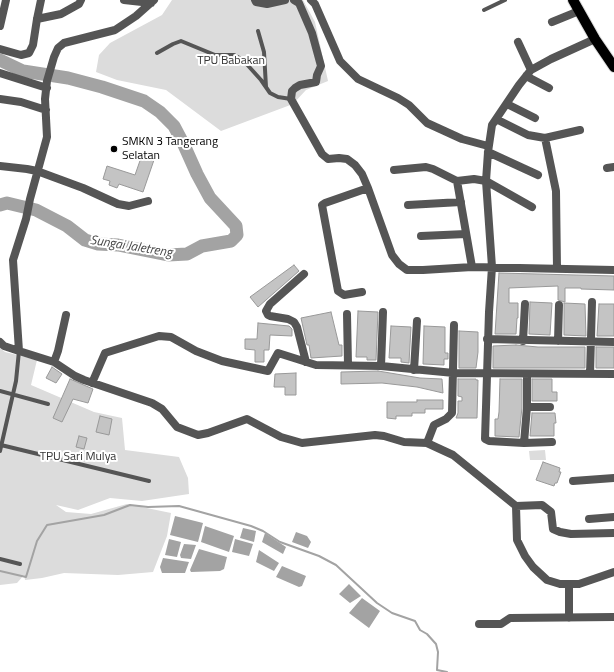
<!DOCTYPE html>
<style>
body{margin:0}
canvas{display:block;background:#fff}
</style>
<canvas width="614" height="672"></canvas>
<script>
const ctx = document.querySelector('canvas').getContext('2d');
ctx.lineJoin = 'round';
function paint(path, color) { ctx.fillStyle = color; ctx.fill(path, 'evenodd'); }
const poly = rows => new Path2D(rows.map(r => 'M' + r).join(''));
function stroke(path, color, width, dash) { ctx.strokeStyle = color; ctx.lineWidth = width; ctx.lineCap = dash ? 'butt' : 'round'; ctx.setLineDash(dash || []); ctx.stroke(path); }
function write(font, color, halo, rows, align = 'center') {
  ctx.font = font + ' "Titillium Web",sans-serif'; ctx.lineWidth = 4; ctx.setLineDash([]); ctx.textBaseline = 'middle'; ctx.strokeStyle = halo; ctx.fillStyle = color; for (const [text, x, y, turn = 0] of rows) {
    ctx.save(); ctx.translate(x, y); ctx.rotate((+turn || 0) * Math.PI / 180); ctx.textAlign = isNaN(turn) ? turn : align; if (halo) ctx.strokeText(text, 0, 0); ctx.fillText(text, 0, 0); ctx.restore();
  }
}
paint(poly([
 [172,0,303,0,315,22,328,81,306,90,293,104,221,131,166,90,117,80,96,72,99,55,110,43,162,15],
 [0,348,5,352,37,360,31,385,94,412,122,418,125,450,179,457,188,478,189,494,142,501,110,498,78,510,56,505,66,512,91,514,127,504,171,513,167,536,153,572,118,575,64,573,42,578,25,580,24,575,17,583,0,585],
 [545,450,546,460,530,460,529,451]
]), '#dcdcdc');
paint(poly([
 [175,516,203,523,198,542,170,535],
 [205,526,234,536,229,552,201,542],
 [243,528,256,531,254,542,240,538],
 [296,532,307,536,311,542,308,548,292,542],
 [265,533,286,547,283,554,262,542],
 [169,539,181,542,177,557,165,555],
 [235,539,253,544,249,556,232,552],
 [184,544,196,545,191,559,181,558,180,555],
 [199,549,227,557,224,569,220,571,191,572,190,570],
 [259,550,279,563,274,571,256,562],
 [163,558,189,562,185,573,162,573,160,567],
 [282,566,306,576,302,586,299,587,276,577],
 [349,584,361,596,350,603,339,594],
 [362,598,380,611,369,628,349,613]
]), '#a3a3a3');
stroke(poly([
 [0,571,26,577,37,541,47,525,104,515,130,505,148,507,179,506,251,526,263,531,280,542,319,556,336,565,377,603,392,613,415,621,420,630,427,634,436,644,438,652,437,670,447,672]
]), '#a3a3a3', 2);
stroke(poly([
 [0,60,23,71,68,78,102,87,144,101,160,112,174,126,184,145,197,174,210,198,236,226,237,235,231,241,202,246,187,254,168,255,118,245,98,244,85,240,67,226,36,210,7,203,0,205]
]), '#a3a3a3', 13);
const building = poly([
 [143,152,155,157,143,192,119,184,117,188,109,185,110,181,103,179,107,166,135,175,143,152],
 [294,265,299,271,258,307,250,297,294,265],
 [499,273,614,276,614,290,581,289,581,288,565,288,565,302,558,300,558,286,509,288,509,303,518,303,518,318,517,318,516,334,495,334,499,273],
 [530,302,552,303,550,335,529,334,530,302],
 [564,303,585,304,586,336,564,335,564,303],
 [599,304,614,304,614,336,597,336,599,304],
 [358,311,378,312,376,360,367,360,367,357,356,357,358,311],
 [331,312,339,345,342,345,342,356,311,358,309,345,307,345,301,318,331,312],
 [258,323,289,326,292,329,292,336,270,335,269,350,264,350,264,362,255,362,255,350,245,349,245,339,257,339,258,323],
 [391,326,411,327,409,363,401,362,401,358,389,358,391,326],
 [424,326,445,327,445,353,448,353,448,359,444,359,444,365,423,364,424,326],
 [459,331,478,332,478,352,476,368,459,368,459,331],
 [516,345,538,347,585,347,585,368,493,368,493,346,516,345],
 [596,347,614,347,614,368,596,368,596,347],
 [52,367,62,374,56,383,46,378,52,367],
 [378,371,420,378,442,379,443,393,417,387,382,383,341,384,341,372,378,371],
 [296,373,296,395,285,395,285,387,274,387,275,374,296,373],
 [70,379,93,389,88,403,73,399,62,422,53,418,70,379],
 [458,379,476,379,476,380,478,380,477,418,456,418,458,413,458,401,462,401,462,397,458,396,458,379],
 [500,379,522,379,522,407,519,437,495,436,495,419,498,419,499,412,500,379],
 [532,379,552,379,552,392,557,392,557,401,532,401,532,379],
 [417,400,443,400,443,409,425,409,425,413,412,413,412,416,396,416,396,419,387,418,387,402,417,402,417,400],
 [532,413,555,413,556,423,554,423,554,436,530,436,532,413],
 [100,416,112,419,109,435,96,432,100,416],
 [79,436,87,438,84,449,76,447,79,436],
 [543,462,560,468,559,472,561,472,557,483,555,483,554,486,536,480,543,462]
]);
paint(building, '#c4c4c4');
stroke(building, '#999', 1);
const primary = poly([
 [573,0,595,39,614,67]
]);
stroke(primary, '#dbdbdb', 12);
stroke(poly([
 [484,10,505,0],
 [258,31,264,52,266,87],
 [157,53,173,44,181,41,215,55,234,55,243,60,261,80,270,93,278,97,291,99],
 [0,391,48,404],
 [1,445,149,481],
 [0,451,16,381,19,351],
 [0,559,20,564]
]), '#555', 4);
stroke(poly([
 [124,0,151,3],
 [255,0,256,2,267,4,285,0],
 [294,0,299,3,312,33,321,66,317,75,316,82,300,85,295,88,292,91,291,99,322,154,328,159,339,158,347,159,355,165,362,174,368,188,392,255,399,264,407,270,423,270,472,267,614,270],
 [311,0,315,4,340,61,358,79,398,98,409,105,427,123,462,139,488,146],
 [37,19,61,14,79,4,81,0],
 [552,22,579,11],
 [0,26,6,0],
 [518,42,531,70],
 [0,49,21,55,29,53,33,45,37,19,41,0],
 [0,73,47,88],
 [526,76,549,88],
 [0,99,21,102,46,110],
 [507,104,535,118],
 [496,119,528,135,545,138,556,191,557,269],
 [545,138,580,130],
 [488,152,538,175],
 [0,166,27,169,37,171,83,188,118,204,129,206,148,201],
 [607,168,614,167],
 [394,170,426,167,433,169,457,181,472,267],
 [457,181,474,179,486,181,532,207],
 [408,205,461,202],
 [421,236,466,234],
 [304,274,270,304,266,311,268,315,270,316,288,319,294,322,297,327,306,362],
 [362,292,344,295,338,291,322,205,325,203,368,188],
 [347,314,348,365],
 [487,339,614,342],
 [523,341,525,304],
 [558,341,559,305],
 [0,342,4,346,19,351,54,362,75,376,84,380,152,403,162,409,177,427,198,435,208,433,247,419,281,437,302,443,375,435,384,436,404,442,427,443,453,455,516,506,542,505,551,512,553,529,560,532,571,534,614,533],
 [19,351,13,260,26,219,30,199,47,137,45,99,47,81,54,57,58,48,64,43,115,30,136,16,154,0],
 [54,362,58,351,66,315],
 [381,366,383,312],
 [414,370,417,321],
 [590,374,592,302],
 [92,383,105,353,159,336,171,337,196,351,222,361,268,371,278,353,316,365,381,366,454,373,614,374],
 [527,407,550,407],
 [552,442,524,443,489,441,485,439,489,312,492,267,486,181,488,152,492,125,519,85,531,70,551,59,595,39],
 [427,443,434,425,446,419,452,413,454,325],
 [524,443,527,407,527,374],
 [573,481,614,478],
 [516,506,517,540,525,556,533,567,547,580,560,584,579,584,614,572],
 [589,519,614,517],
 [569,618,569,585],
 [479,624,501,624,510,618,614,617]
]), '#555', 8);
stroke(primary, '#000', 10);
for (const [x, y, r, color] of [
 [114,149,4,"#000"]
]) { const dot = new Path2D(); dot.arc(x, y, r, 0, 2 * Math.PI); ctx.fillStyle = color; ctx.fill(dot); stroke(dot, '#fff', 1.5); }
write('12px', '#333', '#fff', [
 ["TPU Babakan",231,61],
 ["TPU Sari Mulya",78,457]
]);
write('12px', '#000', '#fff', [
 ["SMKN 3 Tangerang",122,142],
 ["Selatan",122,156]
], 'left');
write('italic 13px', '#444', '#fff', [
 ["Sungai Jaletreng",131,247,9]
]);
</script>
